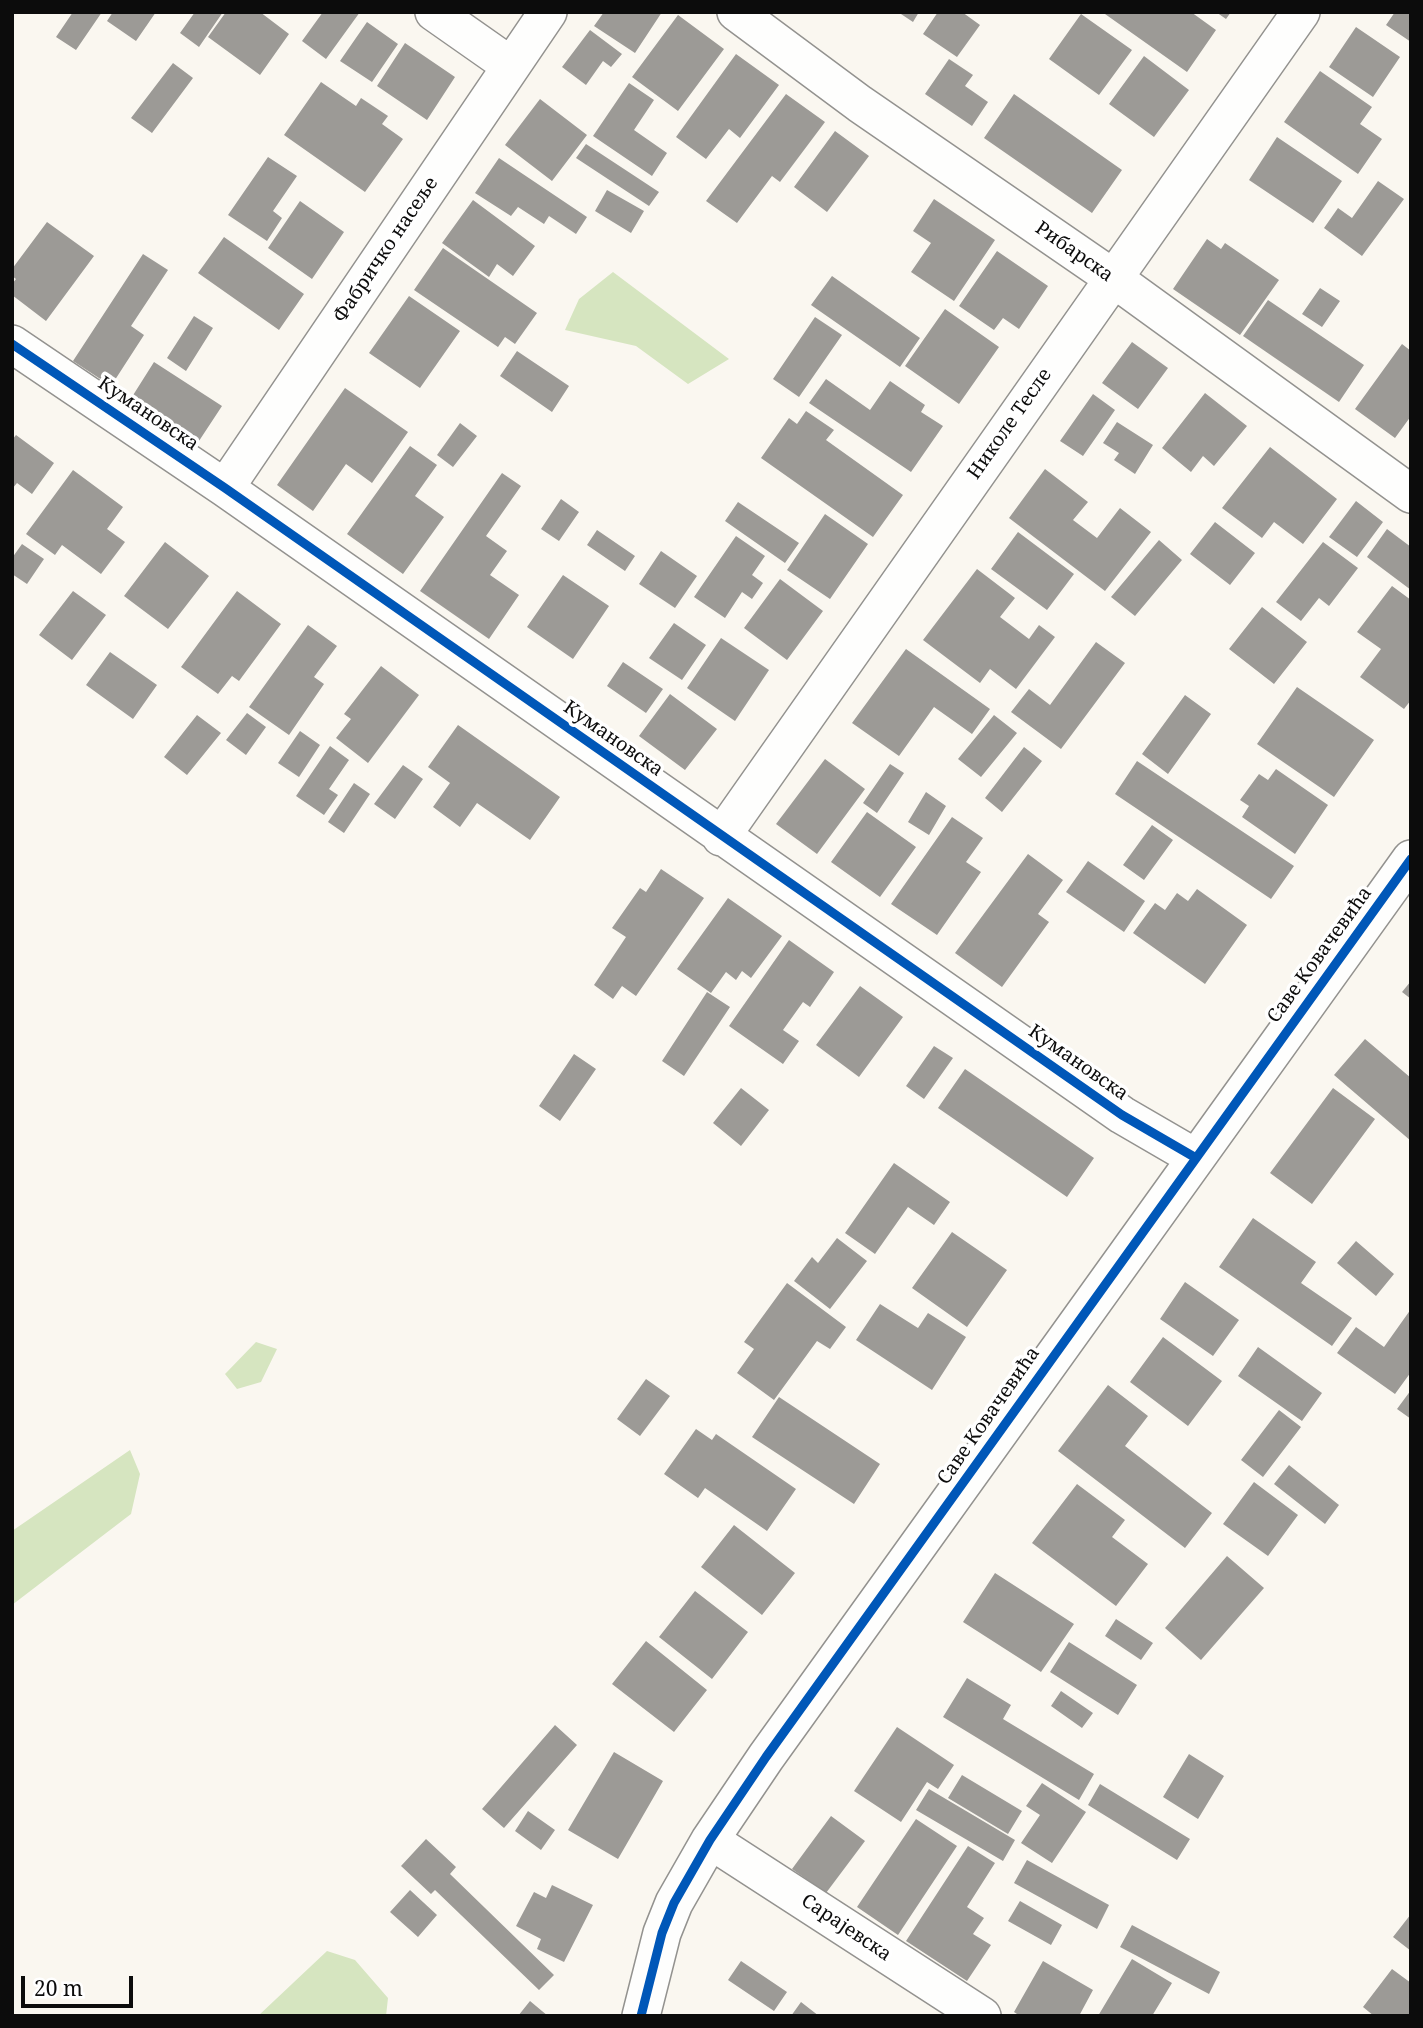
<!DOCTYPE html>
<meta charset="utf-8">
<style>
body{margin:0}
#map{position:relative;width:1423px;height:2028px;overflow:hidden;background:#faf7f0;font-family:"Noto Serif",serif}
canvas{display:block}
.frame{position:absolute;inset:0;border:14px solid #0c0c0c;pointer-events:none}
.scale{position:absolute;left:21px;top:1976px;width:112px;height:32px;box-sizing:border-box;border:4px solid #0c0c0c;border-top:0;padding-left:9px;font-size:21px;line-height:24px;white-space:nowrap;color:#0c0c0c;-webkit-text-stroke:5px #fff;paint-order:stroke}
</style>
<div id="map">
<canvas width="1423" height="2028"></canvas>
<div class="frame"></div>
<div class="scale">20 m</div>
</div>
<script>
const ctx = document.querySelector('canvas').getContext('2d');
ctx.lineJoin = 'round';
function paint(path, color) { ctx.fillStyle = color; ctx.fill(path, 'evenodd'); }
const poly = rows => new Path2D(rows.map(r => 'M' + r).join(''));
function stroke(path, color, width, dash) { ctx.strokeStyle = color; ctx.lineWidth = width; ctx.lineCap = dash ? 'butt' : 'round'; ctx.setLineDash(dash || []); ctx.stroke(path); }
function write(font, color, halo, rows, align = 'center') {
  ctx.font = font + ' "Noto Serif",serif'; ctx.lineWidth = 7; ctx.setLineDash([]); ctx.textBaseline = 'middle'; ctx.strokeStyle = halo; ctx.fillStyle = color; for (const [text, x, y, turn = 0] of rows) {
    ctx.save(); ctx.translate(x, y); ctx.rotate((+turn || 0) * Math.PI / 180); ctx.textAlign = isNaN(turn) ? turn : align; if (halo) ctx.strokeText(text, 0, 0); ctx.fillText(text, 0, 0); ctx.restore();
  }
}
paint(poly([
 [613,272,729,359,688,384,636,346,565,330,579,299],
 [256,1342,277,1349,261,1382,237,1389,225,1374],
 [130,1450,140,1474,131,1514,12,1605,12,1531],
 [327,1951,355,1960,388,1998,386,2016,258,2016]
]), '#d6e5c0');
paint(poly([
 [73,12,102,12,76,50,56,37],
 [113,12,156,12,136,41,107,21],
 [195,12,223,12,199,47,180,33],
 [226,12,260,12,289,34,260,75,208,37],
 [323,12,360,12,326,59,302,41],
 [604,12,662,12,635,53,594,26],
 [898,12,919,12,913,22],
 [938,12,962,12,980,25,957,57,923,34],
 [1106,12,1191,12,1216,30,1187,72,1105,14],
 [1216,12,1231,12,1226,19],
 [1395,12,1411,12,1411,42,1386,25],
 [1081,14,1132,50,1099,95,1049,59],
 [678,15,724,49,678,111,632,77],
 [367,22,398,44,372,82,340,61],
 [1356,27,1400,57,1373,97,1329,67],
 [590,30,622,54,611,67,603,61,586,85,562,67],
 [405,43,455,77,427,120,377,86],
 [736,54,779,85,740,138,729,129,706,159,676,137],
 [1144,56,1189,90,1154,137,1109,104],
 [949,59,973,75,965,86,988,102,972,126,925,94],
 [173,63,193,78,152,133,131,118],
 [1320,71,1372,107,1360,124,1382,139,1358,174,1284,122],
 [321,82,356,106,361,98,388,116,382,124,403,139,365,192,284,135],
 [629,83,654,100,634,130,667,153,652,176,593,136],
 [786,94,825,122,780,182,772,176,737,223,706,201],
 [1014,94,1122,170,1092,213,984,138],
 [540,99,587,135,552,181,505,145],
 [835,131,869,156,827,212,794,187],
 [1277,137,1342,181,1313,223,1249,180],
 [586,144,659,192,649,206,576,158],
 [268,157,297,176,273,211,282,218,267,241,228,215],
 [499,158,587,217,576,234,549,216,544,224,518,207,511,216,475,193],
 [1378,181,1404,199,1362,256,1324,228,1338,208,1352,218],
 [607,190,644,211,631,233,595,211],
 [934,199,995,240,954,301,911,272,931,243,913,231],
 [473,200,535,246,513,276,497,264,489,277,442,243],
 [300,201,344,232,312,279,268,248],
 [47,222,94,256,46,321,12,295,12,284,16,279,12,276,12,269],
 [224,237,304,294,279,330,198,273],
 [1207,239,1221,249,1225,243,1279,280,1240,335,1173,289],
 [443,248,537,313,515,344,505,337,498,347,414,290],
 [997,251,1048,286,1019,329,1003,318,994,330,959,306],
 [143,254,168,270,131,326,144,335,111,386,73,361],
 [832,276,920,338,900,367,811,305],
 [1320,288,1340,301,1322,327,1302,314],
 [409,296,460,331,420,388,369,353],
 [1268,300,1364,365,1339,402,1243,336],
 [945,309,999,347,959,404,905,366],
 [194,316,213,328,186,371,167,358],
 [815,317,842,335,799,397,773,379],
 [1132,342,1168,368,1138,409,1102,383],
 [1402,344,1411,351,1411,416,1395,438,1355,409],
 [517,351,569,386,552,412,500,376],
 [154,362,222,406,197,444,130,400],
 [826,379,870,410,890,381,925,405,921,412,943,426,911,472,809,403],
 [345,388,408,432,372,483,346,464,313,511,277,485],
 [1205,393,1247,426,1214,466,1203,456,1191,472,1162,448],
 [1093,394,1115,410,1083,456,1060,441],
 [806,411,834,430,826,440,903,495,873,537,761,458,789,418,797,424],
 [1117,422,1153,445,1135,474,1114,460,1119,453,1103,443],
 [460,423,477,436,453,467,437,455],
 [16,435,54,463,32,494,17,483,12,489,12,440],
 [410,446,437,465,415,496,444,517,403,574,347,534],
 [1270,447,1337,499,1303,544,1274,522,1262,538,1222,508],
 [1045,469,1088,502,1073,520,1097,538,1120,508,1151,532,1105,591,1009,518],
 [73,470,123,507,107,529,125,542,101,574,62,545,55,555,26,534],
 [502,473,521,486,486,536,507,551,490,575,519,595,489,639,420,591],
 [561,499,579,512,559,541,541,529],
 [1356,501,1383,522,1357,557,1329,537],
 [738,502,799,543,785,563,725,521],
 [825,514,868,544,830,599,787,570],
 [1215,522,1255,553,1230,585,1190,554],
 [1387,529,1411,547,1411,590,1367,557],
 [597,530,635,556,625,571,587,545],
 [1018,532,1074,574,1047,610,991,569],
 [736,536,765,556,752,575,763,583,752,599,742,592,725,618,694,597],
 [1159,540,1182,560,1135,616,1111,597],
 [165,542,209,576,168,629,124,596],
 [1323,542,1358,568,1329,606,1319,598,1301,621,1276,602],
 [22,544,44,559,27,584,12,574,12,558],
 [661,551,697,576,675,608,639,584],
 [977,569,1015,598,1000,617,1029,639,1039,625,1055,637,1016,689,990,669,980,683,923,640],
 [563,575,609,606,573,659,527,627],
 [780,579,823,611,787,660,744,628],
 [1392,586,1411,600,1411,700,1404,709,1360,677,1381,649,1357,632],
 [73,591,106,615,72,660,39,635],
 [237,591,281,624,239,681,232,676,218,694,181,667],
 [1262,607,1307,642,1274,684,1229,649],
 [674,623,706,645,682,680,649,658],
 [308,625,337,646,314,677,324,684,289,735,249,707],
 [721,638,769,670,735,721,687,688],
 [1096,642,1125,663,1061,749,1011,712,1029,689,1050,705],
 [906,649,990,709,972,734,934,707,899,756,852,723],
 [110,652,157,685,133,719,86,685],
 [623,662,663,689,646,713,607,686],
 [381,666,419,695,368,763,336,738,351,719,344,714],
 [1297,687,1374,740,1334,797,1257,744],
 [670,694,717,729,685,770,639,736],
 [1185,695,1211,714,1168,774,1142,754],
 [247,713,266,727,246,755,226,740],
 [197,715,221,733,187,775,164,757],
 [994,715,1017,733,981,777,958,759],
 [458,725,560,797,530,840,477,803,460,827,433,807,450,783,428,767],
 [300,731,320,745,299,777,278,763],
 [330,746,349,760,329,789,338,795,324,815,296,796],
 [1024,747,1042,761,1002,812,985,798],
 [825,759,865,789,817,854,776,824],
 [1137,761,1294,866,1271,899,1115,794],
 [890,764,904,773,877,813,863,803],
 [403,765,423,779,395,819,374,804],
 [1276,769,1328,805,1295,854,1242,817,1249,806,1240,800,1259,774,1268,780],
 [354,783,370,794,344,833,328,822],
 [926,792,946,806,929,835,908,822],
 [867,812,916,847,880,897,831,862],
 [952,817,983,838,966,862,981,872,937,935,891,904],
 [1152,825,1173,840,1144,880,1123,865],
 [1028,854,1063,880,1038,914,1049,922,1002,987,955,953],
 [1088,861,1145,901,1124,932,1066,892],
 [661,869,704,898,636,996,622,986,613,999,594,985,626,937,612,928,640,888,646,892],
 [1197,889,1247,925,1205,984,1133,933,1155,903,1165,910,1177,893,1188,901],
 [728,898,782,936,751,978,742,971,736,980,726,972,711,993,677,969],
 [789,940,834,972,810,1007,803,1002,783,1030,799,1041,783,1064,729,1026],
 [1411,981,1411,999,1402,992],
 [860,986,903,1017,859,1077,816,1045],
 [707,992,730,1007,684,1076,662,1061],
 [1365,1039,1411,1078,1411,1141,1334,1075],
 [934,1046,953,1058,924,1099,906,1086],
 [574,1054,596,1069,560,1121,539,1106],
 [965,1069,1094,1158,1067,1197,938,1108],
 [741,1088,769,1110,741,1146,713,1123],
 [1333,1088,1375,1119,1312,1204,1270,1173],
 [894,1163,950,1202,934,1225,908,1207,875,1254,845,1233],
 [1253,1218,1316,1262,1301,1283,1352,1318,1332,1346,1219,1267],
 [952,1232,1007,1270,967,1327,912,1288],
 [837,1238,867,1261,830,1309,794,1281,812,1257,818,1263],
 [1356,1241,1394,1274,1376,1296,1337,1263],
 [1185,1282,1239,1320,1213,1356,1160,1319],
 [787,1283,846,1327,830,1349,817,1341,774,1400,737,1373,754,1349,744,1342],
 [880,1304,918,1328,928,1313,966,1337,932,1390,856,1340],
 [1411,1309,1411,1372,1395,1394,1337,1353,1356,1327,1384,1347],
 [1163,1337,1222,1381,1188,1426,1130,1382],
 [1258,1347,1322,1393,1302,1421,1238,1376],
 [646,1379,670,1396,640,1436,617,1419],
 [1108,1385,1148,1416,1125,1446,1212,1513,1185,1548,1058,1451],
 [1411,1390,1411,1419,1397,1409],
 [779,1397,880,1464,854,1504,752,1437],
 [1279,1410,1301,1427,1263,1477,1241,1460],
 [696,1429,712,1440,716,1434,796,1489,767,1531,705,1488,698,1498,664,1474],
 [1289,1465,1339,1505,1325,1524,1274,1484],
 [1254,1482,1298,1515,1268,1556,1223,1524],
 [1077,1484,1125,1520,1112,1537,1148,1564,1116,1606,1032,1543],
 [734,1525,795,1573,762,1615,701,1567],
 [1227,1556,1264,1588,1201,1660,1165,1628],
 [995,1573,1074,1624,1041,1672,963,1622],
 [695,1591,748,1632,712,1679,659,1637],
 [1116,1619,1153,1643,1141,1660,1105,1636],
 [646,1641,707,1690,674,1732,612,1684],
 [1069,1642,1137,1685,1118,1715,1050,1672],
 [967,1678,1011,1705,1003,1719,1094,1774,1079,1800,943,1717],
 [1061,1691,1093,1713,1082,1728,1051,1706],
 [555,1725,577,1745,504,1828,482,1809],
 [897,1727,954,1765,938,1789,927,1782,901,1822,854,1791],
 [614,1752,663,1781,618,1859,568,1830],
 [1189,1754,1224,1776,1198,1819,1163,1797],
 [962,1775,1022,1811,1008,1834,948,1798],
 [1042,1783,1086,1812,1052,1863,1021,1843,1040,1815,1026,1806],
 [1100,1784,1190,1839,1177,1860,1088,1805],
 [929,1789,1015,1840,1003,1861,916,1810],
 [528,1811,555,1830,541,1850,515,1831],
 [831,1816,865,1841,826,1893,792,1869],
 [916,1819,957,1846,898,1935,857,1907],
 [426,1839,456,1867,450,1874,554,1975,539,1990,435,1890,431,1894,401,1866],
 [968,1846,995,1863,967,1907,984,1918,973,1934,991,1945,967,1981,906,1941],
 [1027,1860,1109,1905,1097,1929,1014,1883],
 [552,1885,593,1905,564,1962,537,1949,541,1939,516,1926,534,1892,546,1898],
 [410,1890,437,1915,418,1937,390,1912],
 [1020,1901,1062,1925,1051,1945,1008,1921],
 [1411,1914,1411,1951,1393,1937],
 [1132,1925,1220,1972,1209,1994,1120,1947],
 [1132,1959,1172,1983,1152,2016,1098,2016],
 [741,1961,787,1992,774,2011,728,1980],
 [1043,1961,1093,1990,1079,2016,1020,2016,1014,2012],
 [1392,1969,1411,1983,1411,2016,1374,2016,1363,2007],
 [530,2001,548,2016,518,2016],
 [801,2002,819,2016,791,2016]
]), '#9c9a96');
const minor = poly([
 [434,12,511,66],
 [736,12,860,104,1113,278,1411,494],
 [12,344,225,488,1122,1115,1196,1158],
 [225,488,548,12],
 [721,837,1301,12],
 [710,1840,982,2016],
 [641,2016,662,1933,674,1903,710,1840,766,1757,1411,859]
]);
stroke(minor, '#93928f', 40);
stroke(minor, '#fefefd', 37);
stroke(poly([
 [12,344,225,488,1122,1115,1196,1158],
 [641,2016,662,1933,674,1903,710,1840,766,1757,1411,859]
]), '#0057b8', 9);
write('19px', '#0c0c0c', '#fff', [
 ["Фабричко насеље",386,250,-56],
 ["Рибарска",1074,252,35],
 ["Кумановска",148,414,34],
 ["Николе Тесле",1010,424,-55],
 ["Кумановска",613,739,35],
 ["Саве Ковачевића",1320,955,-54],
 ["Кумановска",1078,1063,35],
 ["Саве Ковачевића",989,1416,-55],
 ["Сарајевска",846,1928,34]
]);
</script>
